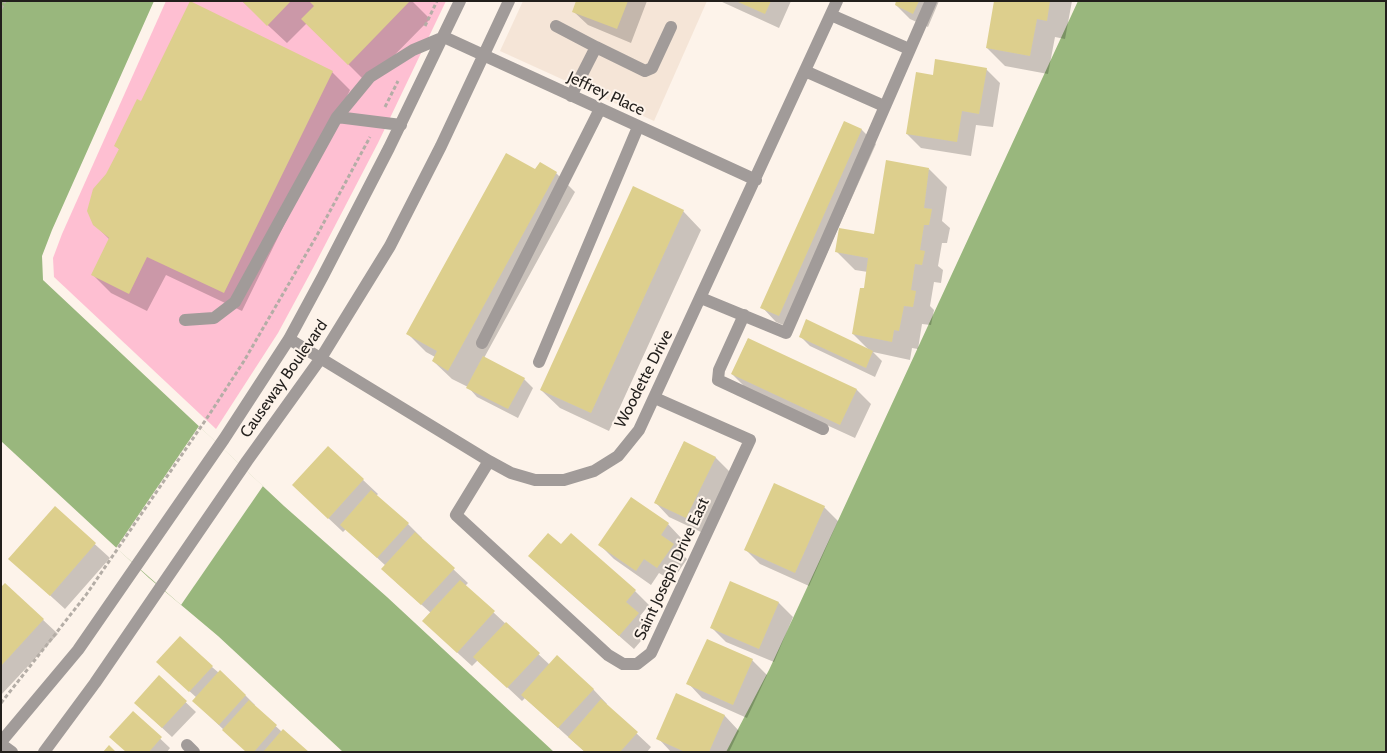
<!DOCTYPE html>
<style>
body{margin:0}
#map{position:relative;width:1387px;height:753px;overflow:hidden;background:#fdf3ea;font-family:Cabin,sans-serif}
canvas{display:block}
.frame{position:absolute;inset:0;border:2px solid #221f1c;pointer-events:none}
</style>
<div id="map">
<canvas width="1387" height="753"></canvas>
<div class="frame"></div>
</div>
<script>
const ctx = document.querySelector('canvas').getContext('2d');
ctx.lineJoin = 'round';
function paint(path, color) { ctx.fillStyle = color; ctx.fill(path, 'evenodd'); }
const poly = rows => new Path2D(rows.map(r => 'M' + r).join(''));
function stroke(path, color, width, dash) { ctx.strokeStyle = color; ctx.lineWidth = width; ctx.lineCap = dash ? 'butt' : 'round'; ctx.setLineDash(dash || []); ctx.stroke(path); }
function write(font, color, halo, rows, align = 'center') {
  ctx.font = font + ' Cabin,sans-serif'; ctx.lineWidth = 4; ctx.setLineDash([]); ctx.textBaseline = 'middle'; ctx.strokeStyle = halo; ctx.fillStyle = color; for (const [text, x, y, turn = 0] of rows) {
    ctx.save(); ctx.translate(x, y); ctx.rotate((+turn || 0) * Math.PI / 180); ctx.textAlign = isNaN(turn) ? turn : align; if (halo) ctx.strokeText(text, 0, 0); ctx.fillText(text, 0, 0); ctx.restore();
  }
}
paint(poly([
 [523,1,707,1,654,121,500,51]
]), '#f5e5d7');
paint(poly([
 [166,1,446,1,378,143,312,270,278,333,216,429,54,277,53,258,62,234]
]), '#febfd2');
paint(poly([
 [1,1,154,1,52,230,42,256,43,280,284,506,387,597,554,752,343,752,218,636,149,578,1,441],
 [1078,1,1386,1,1386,752,726,752,769,670]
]), '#99b77d');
paint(poly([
 [199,426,263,486,181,605,116,548]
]), '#fdf3ea');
paint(poly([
 [242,1,412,1,430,19,367,83,307,23,287,43],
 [577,1,647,1,631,43,588,25,573,11],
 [720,1,791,1,779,28],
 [898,1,939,1,928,27,910,19,896,5],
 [995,1,1072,1,1065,39,1055,37,1048,74,1005,66,987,48],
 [986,69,1000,83,993,127,976,125,971,156,921,148,907,134,934,76],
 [332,72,350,90,242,311,166,275,147,311,111,293,93,275,110,240,94,224,107,175,120,150,115,145,142,103],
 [845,122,862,130,876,144,793,329,776,322,762,307],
 [929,169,947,187,942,221,950,228,947,243,942,243,938,266,943,270,941,283,934,282,930,306,934,310,931,325,922,324,918,349,912,348,910,360,873,352,882,361,875,377,810,346,800,336,869,350,853,334,865,289,868,272,855,270,836,251,875,235],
 [536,171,556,173,575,192,484,358,524,379,533,388,518,418,477,397,468,387,452,379,433,361,435,357,426,352,407,333],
 [683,211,701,230,609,431,560,408,541,390],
 [748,339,857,390,871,404,855,438,746,388,732,374],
 [684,442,716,458,730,472,701,532,669,517,655,502],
 [328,447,378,494,376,496,408,524,422,538,421,539,468,583,465,586,550,665,593,689,607,704,606,705,651,747,647,752,585,752,525,698,522,701,478,660,472,666,438,635,431,613,397,583,386,566,346,529,343,532,308,499],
 [631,499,668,524,682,539,676,548,687,559,672,581,659,573,651,585,614,559,600,545],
 [824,507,838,521,809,586,760,564,746,550],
 [55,508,110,558,65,609,10,559],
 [561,546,635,591,649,605,640,616,652,628,634,649,544,570],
 [730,583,779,603,793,617,774,662,726,642,711,627],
 [5,584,58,634,1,695,1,589],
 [752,660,767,675,747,718,702,698,688,683],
 [212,667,246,696,255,705,254,706,282,732,307,752,247,752,203,710,197,698,167,671],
 [159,677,196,712,172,737,145,712],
 [677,695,725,716,739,731,729,752,671,752,658,738],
 [133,713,170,748,167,752,127,752]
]), '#0003');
paint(poly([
 [190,1,333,71,224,293,147,257,129,294,91,275,109,238,93,225,87,211,93,189,106,174,119,149,114,146,137,99,141,101],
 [242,1,291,1,267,26],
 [309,1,410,1,348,65,301,19,314,6],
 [576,1,628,1,617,29,572,12],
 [736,1,771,1,765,14],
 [896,1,919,1,913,14,895,5],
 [994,1,1050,1,1047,21,1037,19,1030,56,986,48],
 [935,59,987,68,979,114,962,111,957,142,906,134,916,72,933,75],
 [844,121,862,129,779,316,760,308],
 [506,153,535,169,540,162,557,172,448,371,432,361,437,351,406,334],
 [886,160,929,168,924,208,932,209,929,225,924,225,920,250,925,251,922,265,915,264,911,290,916,291,913,307,904,306,899,331,894,330,892,342,852,334,860,288,864,288,868,258,835,252,839,228,874,234],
 [633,186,684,210,591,413,540,390],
 [806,319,873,351,866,368,799,337],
 [748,338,857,389,840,425,731,374],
 [483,356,525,378,508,409,466,388],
 [684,441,716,457,686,518,654,503],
 [328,446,364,479,328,519,292,485],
 [774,483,825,506,795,573,744,550],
 [371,490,409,523,377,558,340,525],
 [631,497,669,523,661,535,674,544,657,568,644,559,636,571,598,545],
 [55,506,96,543,50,596,8,559],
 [415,532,455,568,421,605,381,569],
 [548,533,561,544,571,533,636,590,626,602,639,613,619,636,528,556],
 [460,580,495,611,457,653,422,621],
 [730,581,779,602,759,649,710,628],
 [5,583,44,619,1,666,1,587],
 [506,622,540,653,507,688,473,657],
 [180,636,213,666,189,692,156,662],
 [707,639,753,659,733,705,686,684],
 [557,655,594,689,558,728,521,695],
 [220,670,246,695,219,725,192,701],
 [159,675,187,701,162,728,134,703],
 [676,693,725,715,709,752,685,752,656,739],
 [601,699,638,732,620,752,585,752,568,737],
 [249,700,277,725,254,752,246,752,222,730],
 [133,711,162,737,149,752,126,752,109,737],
 [283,729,309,752,263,752],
 [109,745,116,752,103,752]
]), '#ddcf8d');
stroke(poly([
 [1,9,5,1],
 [425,26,437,1],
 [385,107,398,81],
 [1,703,86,595,209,415,244,361,316,237,370,137]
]), '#b4ada6', 3, [4, 2.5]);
stroke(poly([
 [831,15,909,49],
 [556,26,596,47],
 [805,71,884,106],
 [571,96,596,47,645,71,652,68,671,27],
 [337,117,401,125],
 [701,298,786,333,931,1],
 [744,315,719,370,718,380,823,429],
 [185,320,214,318,235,302,337,117,370,77,413,50,444,37,756,180],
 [289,339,489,461,511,473,535,480,564,480,594,471,618,456,639,430,837,1],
 [482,343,600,109],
 [539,362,638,127],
 [489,461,456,515,608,655,623,664,637,664,651,653,750,440,655,398],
 [1,742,78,650,224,439,289,339,323,276,389,148,460,1],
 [1,744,12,752],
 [187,745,194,752],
 [44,752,95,683,247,461,321,358,390,246,441,146,509,1]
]), '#a19b99', 12);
write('16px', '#221f1c', '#fdf3ea', [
 ["Jeffrey Place",606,94,25],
 ["Causeway Boulevard",284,379,-55],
 ["Woodette Drive",644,379,-63],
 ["Saint Joseph Drive East",672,569,-65]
]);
</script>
